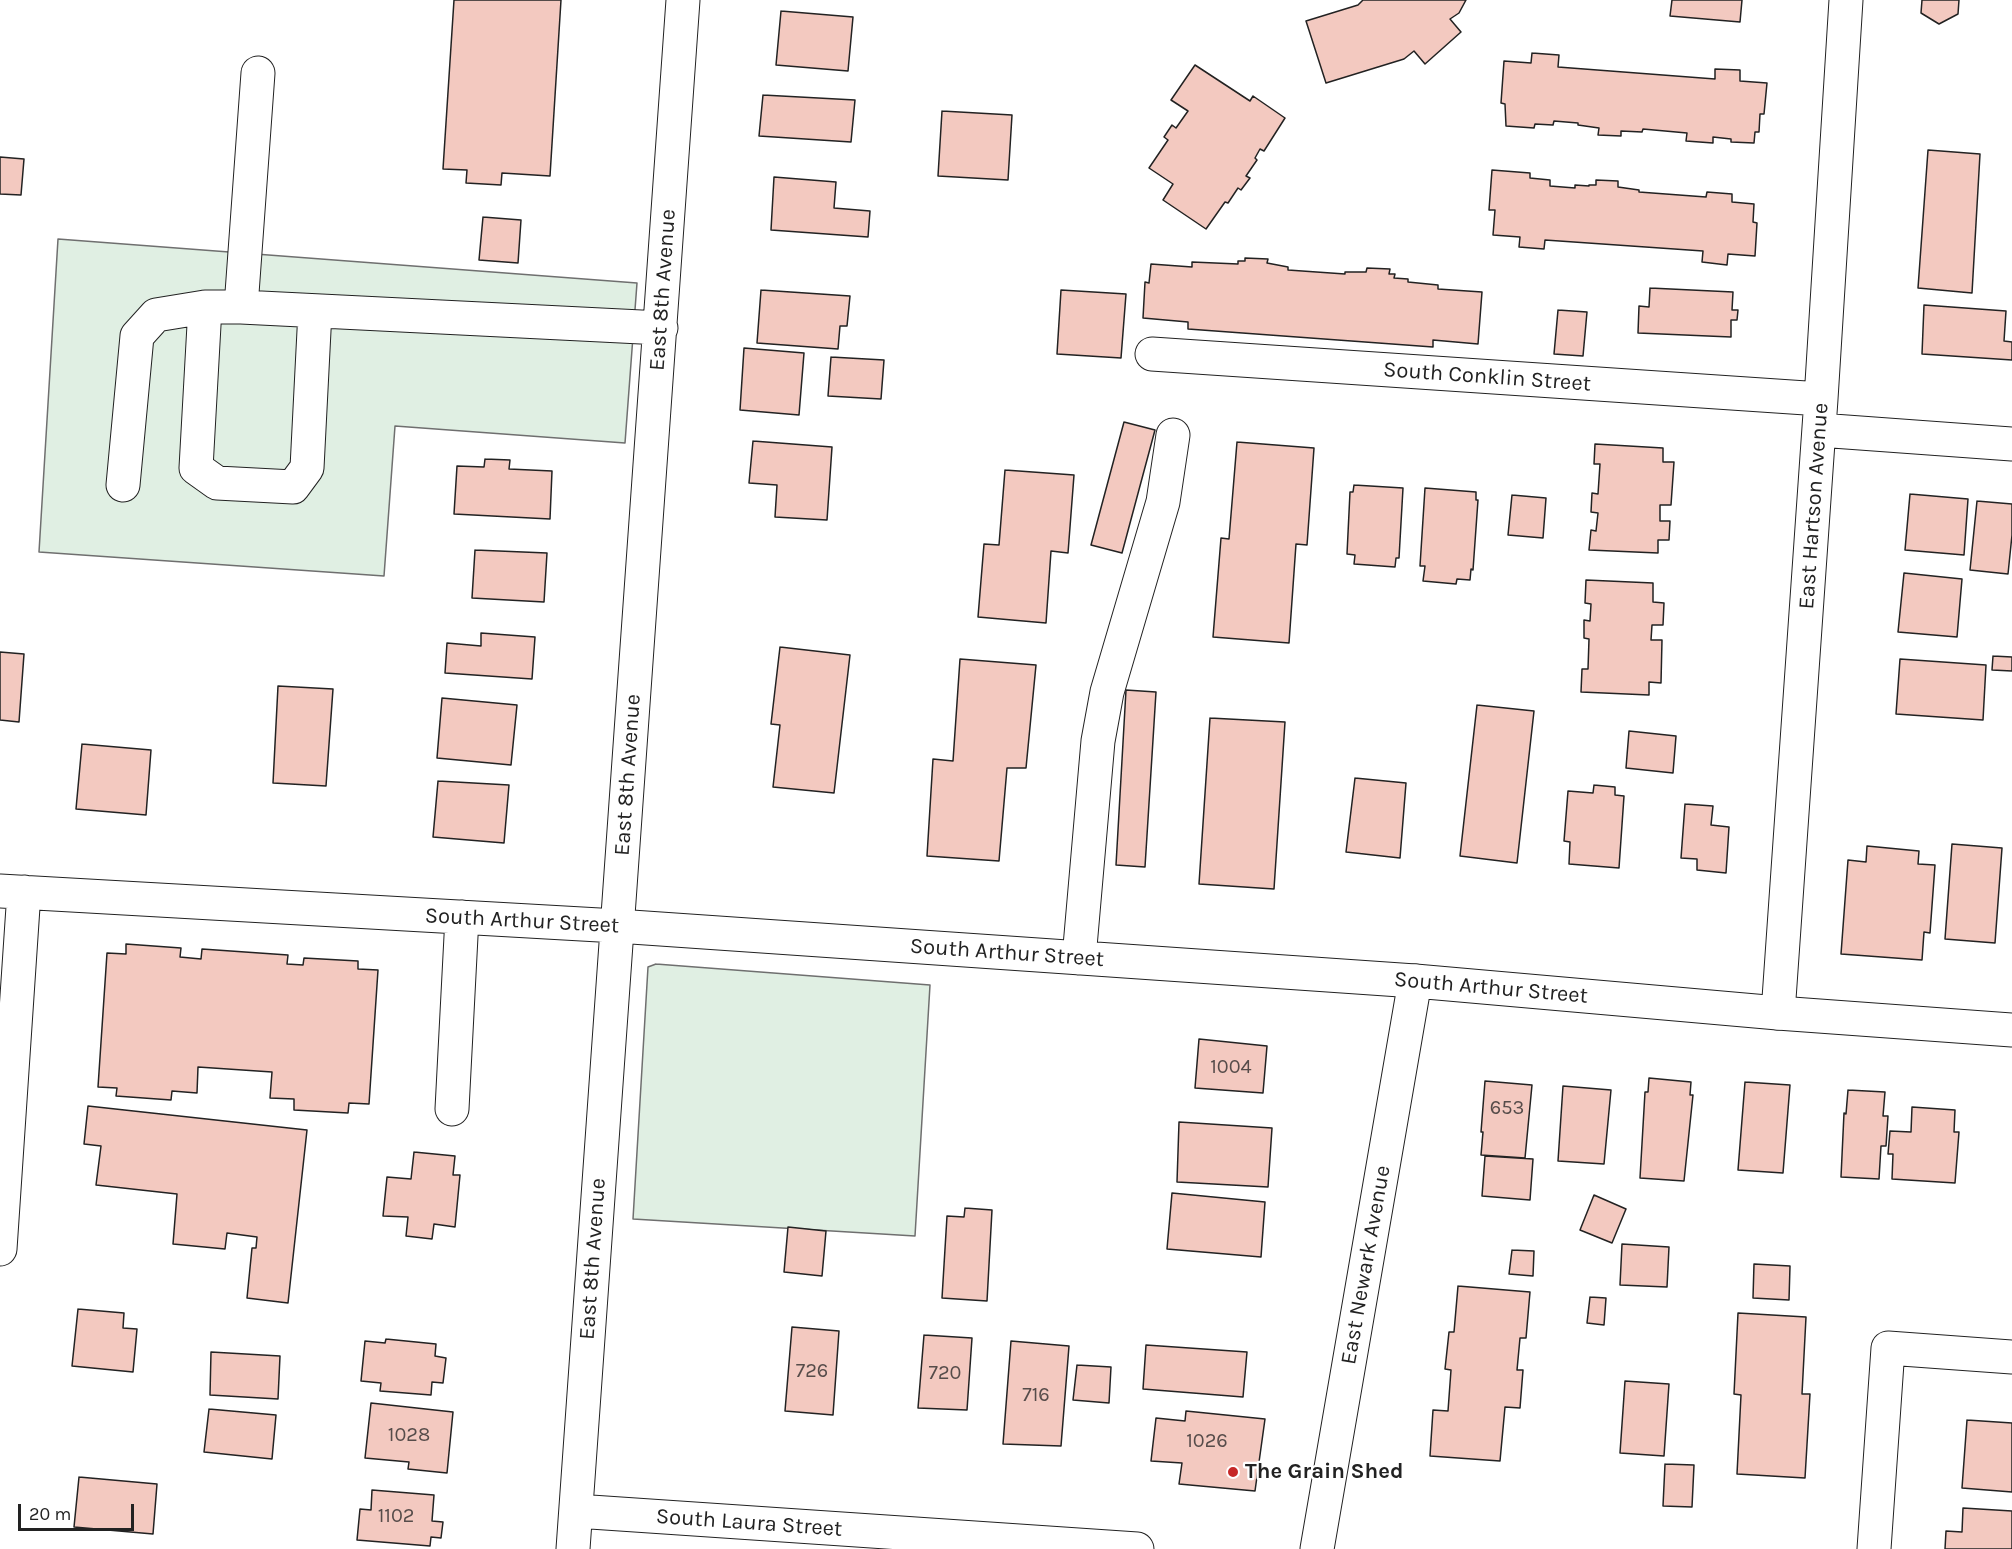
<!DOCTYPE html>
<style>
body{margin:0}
#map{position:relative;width:2012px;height:1549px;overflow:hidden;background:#fff;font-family:Karla,sans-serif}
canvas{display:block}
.scale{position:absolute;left:18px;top:1504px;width:116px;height:27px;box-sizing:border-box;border:3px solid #222;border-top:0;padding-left:8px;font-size:18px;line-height:21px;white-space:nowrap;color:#222;-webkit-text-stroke:4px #fff;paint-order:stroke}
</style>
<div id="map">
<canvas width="2012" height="1549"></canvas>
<div class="scale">20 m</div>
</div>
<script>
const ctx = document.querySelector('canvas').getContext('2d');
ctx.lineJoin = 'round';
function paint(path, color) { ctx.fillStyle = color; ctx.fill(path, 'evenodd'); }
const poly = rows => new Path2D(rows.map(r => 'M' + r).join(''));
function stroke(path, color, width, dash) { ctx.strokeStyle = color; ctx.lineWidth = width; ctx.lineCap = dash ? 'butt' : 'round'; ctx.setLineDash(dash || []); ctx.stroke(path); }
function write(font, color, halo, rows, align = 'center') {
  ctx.font = font + ' Karla,sans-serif'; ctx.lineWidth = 4.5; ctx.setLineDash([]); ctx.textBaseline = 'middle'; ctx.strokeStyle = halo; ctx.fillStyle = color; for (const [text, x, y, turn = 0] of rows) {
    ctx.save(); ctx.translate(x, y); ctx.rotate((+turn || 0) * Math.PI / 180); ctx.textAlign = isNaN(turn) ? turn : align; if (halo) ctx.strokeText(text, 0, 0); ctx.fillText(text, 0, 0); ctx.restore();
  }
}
const green = poly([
 [58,239,637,283,625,443,395,426,384,576,39,552,58,239],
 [656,964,930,985,915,1236,633,1219,648,967,656,964]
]);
paint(green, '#e0efe3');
stroke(green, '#6f6f6f', 1.5);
const building = poly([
 [454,0,561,0,550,176,502,173,501,185,466,183,467,170,443,169,454,0],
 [1363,0,1466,0,1459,13,1450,19,1461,32,1425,64,1414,51,1404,59,1326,83,1306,21,1358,5,1363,0],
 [1672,0,1742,0,1740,22,1670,16,1672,0],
 [1922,0,1959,0,1958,14,1939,24,1921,13,1922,0],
 [781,11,853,17,848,71,776,65,781,11],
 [1532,53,1559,55,1558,67,1715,79,1715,69,1740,70,1740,81,1767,83,1764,114,1760,114,1759,132,1755,132,1754,143,1731,142,1731,139,1713,137,1713,143,1686,141,1687,133,1643,129,1642,132,1621,131,1621,136,1598,135,1599,128,1578,125,1578,123,1554,121,1553,125,1535,124,1534,128,1506,126,1505,104,1501,103,1504,61,1531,63,1532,53],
 [1195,65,1250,101,1253,96,1285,118,1264,151,1260,149,1255,158,1257,160,1246,176,1250,178,1241,190,1238,188,1228,203,1225,202,1206,229,1163,200,1173,184,1149,168,1168,140,1164,137,1172,125,1176,128,1188,111,1171,100,1195,65],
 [763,95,855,100,851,142,759,136,763,95],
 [942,111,1012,115,1008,180,938,176,942,111],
 [1928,150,1980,154,1972,293,1918,288,1928,150],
 [0,157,24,159,21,195,0,194,0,157],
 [1492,170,1530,173,1530,178,1550,180,1550,186,1575,188,1575,185,1589,186,1589,185,1596,185,1596,180,1618,181,1618,187,1639,190,1639,192,1706,197,1707,192,1732,194,1732,202,1754,204,1753,222,1757,223,1755,256,1728,254,1727,265,1702,262,1703,251,1545,240,1544,249,1519,247,1520,237,1493,235,1495,210,1489,210,1492,170],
 [774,177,836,182,834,208,870,211,868,237,771,230,774,177],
 [483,217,521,220,518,263,479,260,483,217],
 [1245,258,1268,259,1267,263,1288,267,1288,270,1345,274,1345,272,1366,272,1367,268,1390,269,1389,274,1395,274,1394,278,1408,279,1408,282,1438,285,1438,289,1482,292,1478,344,1433,340,1433,347,1188,329,1188,322,1143,318,1145,282,1149,283,1151,264,1192,267,1192,262,1238,264,1238,261,1245,261,1245,258],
 [1650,288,1733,292,1732,310,1738,310,1737,320,1731,320,1731,337,1638,333,1639,306,1649,307,1650,288],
 [761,290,850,296,847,326,840,326,838,349,757,343,761,290],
 [1061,290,1126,294,1121,358,1057,354,1061,290],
 [1924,305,2006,311,2004,341,2012,342,2012,360,1922,354,1924,305],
 [1558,310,1587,312,1583,356,1554,354,1558,310],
 [744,348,804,353,799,415,740,410,744,348],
 [831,357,884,360,881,399,828,396,831,357],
 [1124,422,1155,430,1122,553,1091,545,1124,422],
 [753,441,832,447,827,520,775,517,777,485,749,483,753,441],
 [1237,442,1314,448,1307,545,1296,544,1289,643,1213,637,1221,538,1229,539,1237,442],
 [1595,444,1663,448,1663,462,1674,462,1671,505,1660,505,1660,521,1670,521,1669,540,1658,540,1658,553,1589,550,1591,530,1596,531,1598,513,1591,512,1592,493,1598,494,1600,464,1594,464,1595,444],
 [485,459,510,460,509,469,552,471,550,519,454,514,457,466,484,467,485,459],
 [1005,470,1074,475,1068,553,1051,551,1046,623,978,617,984,544,999,545,1005,470],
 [1354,485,1403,488,1399,558,1396,558,1395,567,1354,564,1355,555,1347,554,1350,492,1353,492,1354,485],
 [1425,488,1476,492,1476,500,1478,500,1473,570,1471,569,1470,580,1457,579,1456,584,1423,581,1425,566,1420,566,1425,488],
 [1910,494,1968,499,1964,555,1905,550,1910,494],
 [1512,495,1546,498,1543,538,1508,535,1512,495],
 [1977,501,2012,504,2012,535,2008,574,1970,570,1977,501],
 [475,550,547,553,544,602,472,598,475,550],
 [1904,573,1962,579,1957,637,1898,632,1904,573],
 [1586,580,1653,583,1653,602,1664,603,1663,625,1652,625,1651,640,1662,640,1661,683,1649,682,1649,695,1581,692,1582,669,1588,669,1589,639,1584,638,1584,620,1590,621,1591,604,1585,603,1586,580],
 [481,633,535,637,532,679,445,673,447,643,481,646,481,633],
 [780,647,850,655,834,793,773,787,780,725,771,724,780,647],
 [0,652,24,654,19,722,0,720,0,652],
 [1993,656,2012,657,2012,671,1992,670,1993,656],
 [960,659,1036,665,1026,768,1007,768,999,861,927,856,933,759,953,761,960,659],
 [1900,659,1986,665,1983,720,1896,714,1900,659],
 [278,686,333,689,326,786,273,783,278,686],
 [1126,690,1156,692,1145,867,1116,865,1126,690],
 [442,698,517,705,511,765,437,758,442,698],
 [1477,705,1534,711,1517,863,1460,856,1477,705],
 [1210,718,1285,722,1274,889,1199,884,1210,718],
 [1629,731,1676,736,1673,773,1626,768,1629,731],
 [82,744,151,750,146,815,76,809,82,744],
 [1355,778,1406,783,1400,858,1346,852,1355,778],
 [438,781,509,785,504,843,433,837,438,781],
 [1594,785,1615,787,1615,795,1624,796,1619,868,1569,864,1570,842,1564,841,1568,791,1593,793,1594,785],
 [1685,804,1713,806,1711,825,1729,827,1726,873,1697,870,1697,859,1681,858,1685,804],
 [1952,844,2002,848,1995,943,1945,939,1952,844],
 [1867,846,1919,851,1918,864,1935,865,1930,933,1924,932,1922,960,1841,954,1848,860,1866,862,1867,846],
 [126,944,181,948,180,957,201,959,202,949,288,955,287,964,303,965,304,958,358,961,358,969,378,970,369,1104,349,1103,348,1113,294,1110,294,1099,270,1098,272,1072,198,1067,197,1093,172,1091,171,1100,116,1096,117,1088,98,1087,107,953,126,954,126,944],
 [1199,1039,1267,1046,1263,1093,1195,1088,1199,1039],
 [1649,1078,1691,1082,1690,1095,1693,1095,1684,1181,1640,1178,1645,1092,1648,1092,1649,1078],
 [1485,1081,1532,1085,1525,1158,1481,1155,1483,1132,1481,1132,1485,1081],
 [1745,1082,1790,1085,1783,1173,1738,1170,1745,1082],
 [1563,1086,1611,1090,1604,1164,1558,1161,1563,1086],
 [1848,1090,1885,1092,1883,1116,1888,1116,1886,1146,1881,1146,1879,1179,1841,1177,1844,1113,1846,1114,1848,1090],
 [88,1106,307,1130,288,1303,247,1298,252,1248,256,1248,257,1237,227,1233,225,1249,173,1244,177,1194,96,1185,101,1146,84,1144,88,1106],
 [1912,1107,1955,1110,1954,1132,1959,1132,1955,1183,1892,1179,1893,1154,1888,1154,1890,1131,1911,1132,1912,1107],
 [1179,1122,1272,1128,1268,1187,1177,1182,1179,1122],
 [414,1152,455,1156,453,1175,460,1175,455,1227,434,1224,432,1239,406,1236,408,1217,383,1216,387,1177,411,1179,414,1152],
 [1485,1156,1533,1159,1530,1200,1482,1196,1485,1156],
 [1172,1193,1265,1202,1261,1257,1167,1249,1172,1193],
 [1594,1195,1626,1209,1612,1243,1580,1230,1594,1195],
 [965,1208,992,1210,987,1301,942,1298,947,1216,964,1217,965,1208],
 [788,1227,826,1231,822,1276,784,1272,788,1227],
 [1622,1244,1669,1247,1667,1287,1620,1285,1622,1244],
 [1512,1250,1534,1251,1533,1276,1509,1274,1512,1250],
 [1754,1264,1790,1266,1789,1300,1753,1298,1754,1264],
 [1458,1286,1530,1292,1526,1338,1520,1338,1517,1370,1523,1370,1520,1408,1505,1407,1500,1461,1430,1456,1433,1410,1448,1411,1451,1370,1445,1369,1449,1332,1454,1332,1458,1286],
 [1590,1297,1606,1298,1604,1325,1587,1323,1590,1297],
 [78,1309,124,1313,123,1328,137,1329,133,1372,72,1366,78,1309],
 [1738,1313,1806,1317,1802,1394,1810,1394,1805,1478,1737,1474,1741,1395,1734,1394,1738,1313],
 [792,1327,839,1331,833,1415,785,1411,792,1327],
 [924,1335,972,1338,967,1410,918,1408,924,1335],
 [386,1339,436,1344,435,1356,446,1358,443,1383,432,1382,431,1395,380,1391,381,1383,361,1381,365,1341,385,1343,386,1339],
 [1011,1341,1069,1346,1061,1446,1003,1444,1011,1341],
 [1146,1345,1247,1352,1243,1397,1143,1389,1146,1345],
 [211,1352,280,1356,278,1399,210,1395,211,1352],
 [1077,1365,1111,1367,1109,1403,1073,1400,1077,1365],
 [1625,1381,1669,1384,1664,1456,1620,1453,1625,1381],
 [371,1403,453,1412,447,1473,408,1469,409,1462,365,1458,371,1403],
 [209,1409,276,1415,272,1459,204,1452,209,1409],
 [1186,1411,1265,1419,1255,1491,1179,1484,1182,1463,1151,1461,1156,1418,1185,1421,1186,1411],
 [1967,1420,2012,1423,2012,1492,1962,1488,1967,1420],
 [1665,1464,1694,1465,1692,1507,1663,1506,1665,1464],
 [79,1477,157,1484,153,1534,74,1527,79,1477],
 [372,1490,434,1495,432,1521,443,1522,441,1538,431,1537,430,1546,357,1540,360,1509,371,1510,372,1490],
 [1963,1508,2012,1511,2012,1549,1945,1549,1946,1531,1962,1532,1963,1508]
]);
paint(building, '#f3c9c0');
stroke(building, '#222', 1.5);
const minor = poly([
 [241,307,258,73],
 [315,311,307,468,293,487,217,483,196,468,205,307,241,307,661,328],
 [1152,354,1821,399],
 [1819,430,2012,444],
 [123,485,137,336,156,315,205,307],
 [0,891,617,926,1415,981],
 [1079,958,1098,741,1107,692,1163,502,1173,435],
 [1778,1013,1821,399,1846,0],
 [452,1109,462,917],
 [0,1249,24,892],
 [576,1511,1137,1549],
 [573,1549,683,0],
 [1874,1549,1888,1348,2012,1357]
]);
const major = poly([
 [1317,1549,1415,981,1778,1013,2012,1030]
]);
stroke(minor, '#222', 35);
stroke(major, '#222', 35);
stroke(minor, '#fff', 33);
stroke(major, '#fff', 33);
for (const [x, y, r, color] of [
 [1233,1472,6,"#c62828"]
]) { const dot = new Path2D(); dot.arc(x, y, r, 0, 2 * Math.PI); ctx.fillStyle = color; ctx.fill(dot); stroke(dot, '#fff', 2); }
write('20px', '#564c4a', null, [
 ["1004",1231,1067],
 ["653",1507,1108],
 ["726",812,1371],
 ["720",945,1373],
 ["716",1036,1395],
 ["1028",409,1435],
 ["1026",1207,1441],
 ["1102",396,1516]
]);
write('22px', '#222', '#fff', [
 ["East 8th Avenue",663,290,-86],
 ["South Conklin Street",1487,377,4],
 ["East Hartson Avenue",1814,506,-86],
 ["East 8th Avenue",628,775,-86],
 ["South Arthur Street",522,921,3],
 ["South Arthur Street",1007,953,4],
 ["South Arthur Street",1491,988,5],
 ["East 8th Avenue",593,1259,-86],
 ["East Newark Avenue",1366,1265,-80],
 ["South Laura Street",749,1523,4]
]);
write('bold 22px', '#222', '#fff', [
 ["The Grain Shed",1245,1472]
], 'left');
</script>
